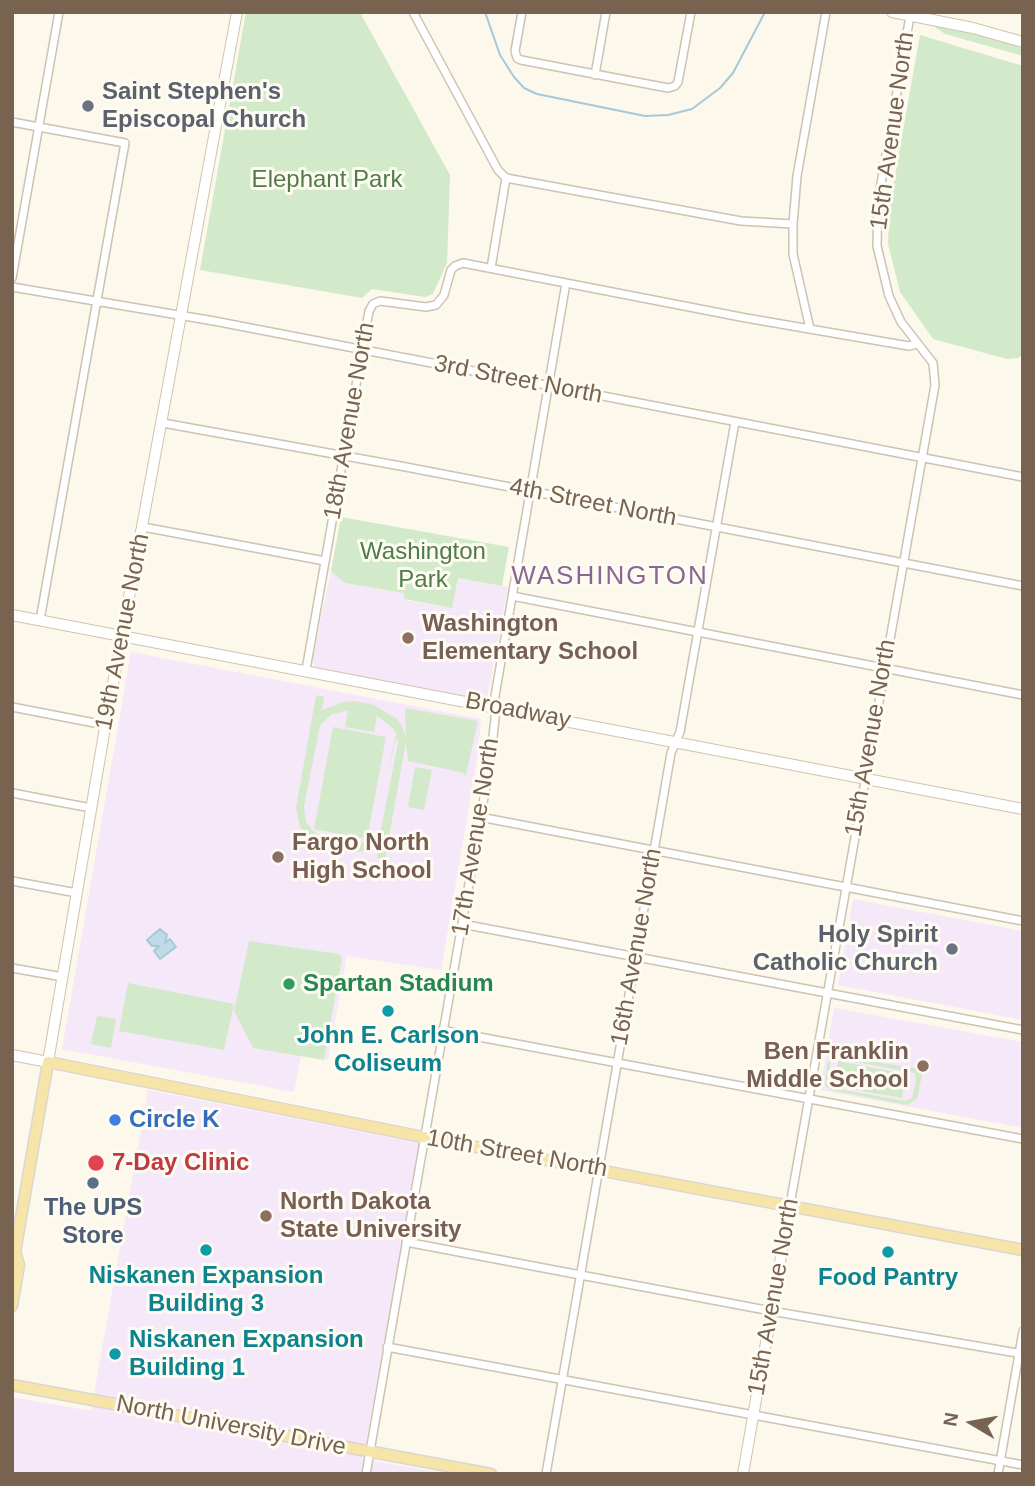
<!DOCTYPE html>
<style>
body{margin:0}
#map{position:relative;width:1035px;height:1486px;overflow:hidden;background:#fcf8ec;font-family:Helvetica,sans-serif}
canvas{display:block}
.frame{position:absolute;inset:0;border:14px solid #77634f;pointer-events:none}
.north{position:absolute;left:937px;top:1388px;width:70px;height:70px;-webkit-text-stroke:5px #fefbf3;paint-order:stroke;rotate:280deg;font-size:19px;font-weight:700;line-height:28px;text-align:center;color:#77634f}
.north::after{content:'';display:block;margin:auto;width:24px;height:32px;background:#77634f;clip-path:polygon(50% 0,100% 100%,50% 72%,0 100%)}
</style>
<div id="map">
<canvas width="1035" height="1486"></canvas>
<div class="frame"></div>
<div class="north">N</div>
</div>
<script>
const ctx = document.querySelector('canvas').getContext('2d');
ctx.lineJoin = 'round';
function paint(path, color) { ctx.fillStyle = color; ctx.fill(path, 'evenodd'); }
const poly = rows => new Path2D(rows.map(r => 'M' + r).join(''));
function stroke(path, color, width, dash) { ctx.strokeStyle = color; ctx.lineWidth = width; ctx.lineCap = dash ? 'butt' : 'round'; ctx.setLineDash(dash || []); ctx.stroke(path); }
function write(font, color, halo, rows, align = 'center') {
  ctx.font = font + ' Helvetica,sans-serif'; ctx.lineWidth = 6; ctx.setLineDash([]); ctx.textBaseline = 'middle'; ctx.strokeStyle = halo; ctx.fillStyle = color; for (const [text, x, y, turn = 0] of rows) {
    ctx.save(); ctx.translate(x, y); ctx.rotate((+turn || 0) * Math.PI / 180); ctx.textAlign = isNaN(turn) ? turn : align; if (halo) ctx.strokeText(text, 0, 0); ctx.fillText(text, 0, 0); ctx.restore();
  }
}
paint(poly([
 [331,571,344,583,405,593,404,600,451,608,457,578,508,587,487,698,483,700,316,668,312,661],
 [131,652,481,719,477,759,441,970,347,956,328,1060,301,1056,294,1092,62,1049],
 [853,899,1023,931,1023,1020,838,985],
 [834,1008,1023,1042,1023,1128,820,1090],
 [148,1090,420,1143,363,1459,448,1474,12,1474,12,1397,91,1411]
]), '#f5e8f9');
paint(poly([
 [246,12,362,12,362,16,450,175,447,263,433,294,425,297,372,289,362,298,200,270],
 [934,24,1023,46,1023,56,945,34,933,26],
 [920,35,1023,66,1023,355,1018,358,1007,359,933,339,900,292,888,244,889,209],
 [341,517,509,547,502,586,458,578,452,608,404,599,404,593,344,583,331,571],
 [316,695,324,697,322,710,343,702,354,701,374,705,397,719,402,726,406,738,405,708,478,721,466,775,460,772,408,761,406,742,385,859,377,858,380,844,369,850,353,853,330,850,309,839,300,827,296,808],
 [348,710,345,727,374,732,377,716,394,729,397,736,395,736,387,778,396,737,398,743,381,829,370,840,349,845,331,842,314,832,306,822,304,807,320,725,331,715],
 [333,727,386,737,367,839,314,829],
 [415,767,432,770,424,810,408,807],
 [249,941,339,954,342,958,324,1060,253,1048,234,1011],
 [128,983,234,1004,224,1050,119,1031],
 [97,1016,116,1019,111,1048,91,1044],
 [836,1055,918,1069,922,1075,917,1099,907,1105,830,1090,825,1085,827,1064,830,1058],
 [836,1058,914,1073,916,1080,912,1098,905,1101,833,1088,827,1081,831,1062],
 [838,1061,906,1074,902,1098,834,1086]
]), '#d3eaca');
const water = poly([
 [160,929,167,935,165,943,170,939,176,947,160,959,154,951,159,946,152,946,147,940,160,929]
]);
paint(water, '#c0dbe6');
stroke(water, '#a7c9d7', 2);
stroke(poly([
 [485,12,500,55,514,77,524,88,537,94,645,116,668,115,692,109,720,88,733,73,765,12]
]), '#a7c9d7', 2);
const street = poly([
 [413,12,498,170,506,178],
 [522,12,515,51,517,58,521,60,668,88,675,86,678,82,691,12],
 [595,75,606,12],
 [12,122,125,143,40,620],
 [506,178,741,221,793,224],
 [491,268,506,178],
 [12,278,59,12],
 [12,287,214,321,1023,477],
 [810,329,793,254,793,224,797,176,826,12],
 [163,423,406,467,1023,586],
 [143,527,325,561],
 [512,596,1023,695],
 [306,670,369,311,373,304,380,301,426,307,436,305,444,295,451,270,455,266,463,263,746,318,897,344,909,346,917,344],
 [12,707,105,725],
 [12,793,91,808],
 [480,817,1023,921],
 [12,881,77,893],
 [462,924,1023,1030],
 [12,968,63,977],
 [442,1030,1023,1139],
 [790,1205,935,385,933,363,901,322,889,296,877,246,878,201,910,16],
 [406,1242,771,1311,1023,1354],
 [387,1347,1023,1465],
 [366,1474,490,763,495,719,495,696,566,283],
 [546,1474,671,753,680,732,735,422],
 [998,1474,1023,1331]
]);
const secondary = poly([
 [892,12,973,28,1023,42],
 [12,615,1023,809],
 [12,1055,48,1062,107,716,237,12],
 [743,1474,790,1205]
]);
const primary = poly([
 [12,1306,19,1265,15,1252,48,1062,423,1137,1023,1250],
 [12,1385,491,1474]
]);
stroke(street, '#cec2b1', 10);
stroke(secondary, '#d1c3af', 12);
stroke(primary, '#dcd6d1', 13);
stroke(street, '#fff', 7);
stroke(secondary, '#fff', 10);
stroke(primary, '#f7e4a9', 10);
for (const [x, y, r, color] of [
 [88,106,7,"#6b7280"],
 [408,638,7,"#8d6e63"],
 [278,857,7,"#8d6e63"],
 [952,949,7,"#6b7280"],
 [289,984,7,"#2e9e5b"],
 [388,1011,7,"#0f9aa8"],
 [923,1066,7,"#8d6e63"],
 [115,1120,7,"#3f7fe0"],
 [96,1163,9,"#e0444e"],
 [93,1183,7,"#5c6f8a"],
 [266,1216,7,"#8d6e63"],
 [206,1250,7,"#0f9aa8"],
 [888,1252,7,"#0f9aa8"],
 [115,1354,7,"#0f9aa8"]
]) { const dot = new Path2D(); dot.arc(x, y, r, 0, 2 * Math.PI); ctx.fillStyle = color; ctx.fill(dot); stroke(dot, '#fefbf3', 2.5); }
write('bold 24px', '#5b616d', '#fefbf3', [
 ["Saint Stephen's",102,92],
 ["Episcopal Church",102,120],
 ["Holy Spirit",938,935,"right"],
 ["Catholic Church",938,963,"right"]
], 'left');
write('24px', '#77634f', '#fefbf3', [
 ["15th Avenue North",893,131,-82],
 ["3rd Street North",518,380,11],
 ["18th Avenue North",350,421,-80],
 ["4th Street North",593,503,11],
 ["19th Avenue North",123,632,-79],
 ["Broadway",518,711,11],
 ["15th Avenue North",871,738,-80],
 ["17th Avenue North",476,837,-81],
 ["16th Avenue North",637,947,-80],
 ["10th Street North",517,1154,10],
 ["15th Avenue North",774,1297,-80],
 ["North University Drive",231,1426,11]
]);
write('24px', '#4f7c47', '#fefbf3', [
 ["Elephant Park",327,180],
 ["Washington",423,552],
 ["Park",423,580]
]);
write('bold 24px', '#785e54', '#fefbf3', [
 ["Washington",422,624],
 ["Elementary School",422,652],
 ["Fargo North",292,843],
 ["High School",292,871],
 ["Ben Franklin",909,1052,"right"],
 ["Middle School",909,1080,"right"],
 ["North Dakota",280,1202],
 ["State University",280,1230]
], 'left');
write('bold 24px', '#27864d', '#fefbf3', [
 ["Spartan Stadium",303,984]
], 'left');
write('bold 24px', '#0d838f', '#fefbf3', [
 ["John E. Carlson",388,1036],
 ["Coliseum",388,1064],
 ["Niskanen Expansion",206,1276],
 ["Building 3",206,1304],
 ["Food Pantry",888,1278],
 ["Niskanen Expansion",129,1340,"left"],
 ["Building 1",129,1368,"left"]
]);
write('bold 24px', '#366cbe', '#fefbf3', [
 ["Circle K",129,1120]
], 'left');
write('bold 24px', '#be3a42', '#fefbf3', [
 ["7-Day Clinic",112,1163]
], 'left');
write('bold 24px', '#4e5e75', '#fefbf3', [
 ["The UPS",93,1208],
 ["Store",93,1236]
]);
ctx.letterSpacing = '2px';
write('26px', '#8a6792', '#fefbf3', [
 ["WASHINGTON",610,577]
]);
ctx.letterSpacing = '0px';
</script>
